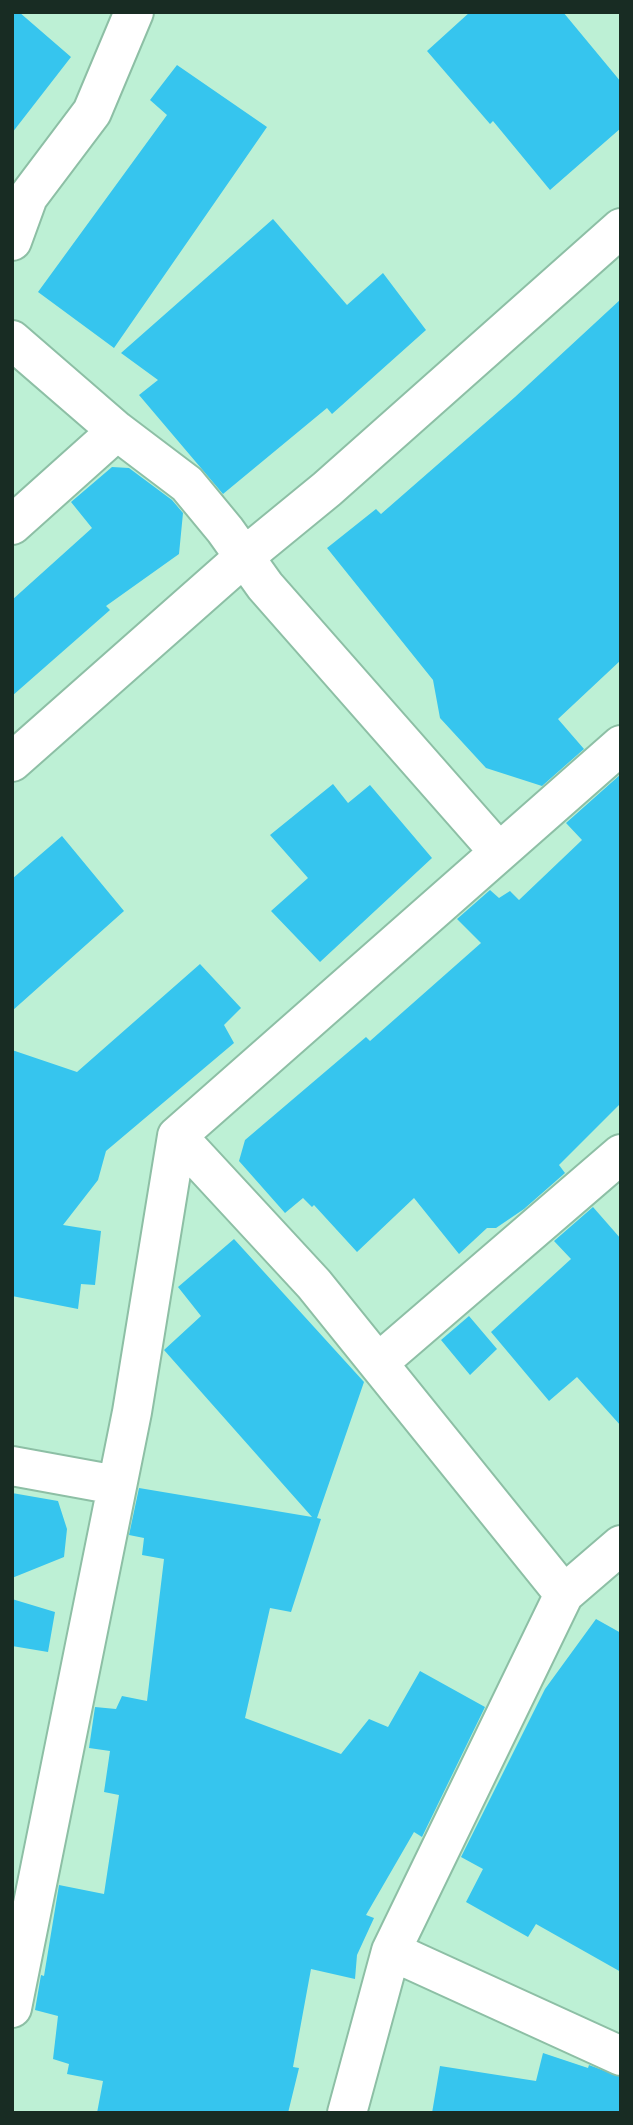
<!DOCTYPE html>
<style>
body{margin:0}
#map{position:relative;width:633px;height:2125px;overflow:hidden;background:#bdf0d5;font-family:Lato,sans-serif}
canvas{display:block}
.frame{position:absolute;inset:0;border:14px solid #182c23;pointer-events:none}
</style>
<div id="map">
<canvas width="633" height="2125"></canvas>
<div class="frame"></div>
</div>
<script>
const ctx = document.querySelector('canvas').getContext('2d');
ctx.lineJoin = 'round';
function paint(path, color) { ctx.fillStyle = color; ctx.fill(path, 'evenodd'); }
const poly = rows => new Path2D(rows.map(r => 'M' + r).join(''));
function stroke(path, color, width, dash) { ctx.strokeStyle = color; ctx.lineWidth = width; ctx.lineCap = dash ? 'butt' : 'round'; ctx.setLineDash(dash || []); ctx.stroke(path); }
paint(poly([
 [12,12,19,12,71,57,12,133],
 [470,12,563,12,621,82,621,128,550,190,493,121,490,124,427,51],
 [177,65,267,127,114,348,38,292,167,115,150,100],
 [273,219,347,305,383,273,426,330,332,414,327,408,223,494,139,395,158,380,121,353],
 [621,299,621,660,558,719,584,749,542,786,486,768,440,718,433,680,327,548,376,509,381,514,515,397],
 [112,467,129,468,172,500,183,513,179,554,106,606,110,610,12,696,12,600,92,528,71,502],
 [621,774,621,1103,559,1165,565,1173,524,1209,496,1228,487,1228,459,1254,414,1198,357,1252,314,1205,312,1207,303,1198,285,1213,239,1161,245,1140,366,1037,370,1041,481,943,457,919,490,890,499,898,510,891,519,900,582,840,566,823],
 [333,784,348,803,370,785,432,858,320,962,271,911,308,878,270,835],
 [62,836,124,911,12,1011,12,879],
 [200,964,241,1008,224,1025,234,1043,106,1151,98,1180,63,1225,101,1231,95,1285,81,1284,78,1309,12,1296,12,1050,77,1072],
 [593,1207,621,1239,621,1426,577,1377,549,1401,491,1332,571,1259,554,1241],
 [234,1239,364,1382,317,1518,321,1519,291,1612,270,1608,245,1718,341,1754,369,1719,388,1727,420,1671,485,1707,422,1837,414,1832,366,1915,374,1918,357,1955,355,1979,311,1969,293,2067,299,2068,288,2113,97,2113,103,2081,67,2074,69,2064,53,2059,58,2016,35,2010,41,1975,44,1976,59,1885,104,1894,119,1795,104,1792,110,1751,89,1748,95,1707,116,1709,122,1696,147,1701,164,1559,142,1555,144,1538,129,1535,139,1488,312,1517,164,1350,201,1316,178,1287],
 [469,1316,497,1349,470,1375,441,1340],
 [12,1493,58,1501,67,1529,64,1557,12,1578],
 [12,1599,55,1612,48,1652,12,1646],
 [596,1619,621,1633,621,1972,536,1924,528,1937,466,1902,483,1869,461,1857,545,1689],
 [543,2053,588,2068,589,2065,621,2077,621,2113,432,2113,440,2066,536,2081]
]), '#36c5ee');
const minor = poly([
 [12,241,28,197,92,112,134,12],
 [12,340,117,431,187,484,225,530,265,586,499,852],
 [12,525,117,431],
 [12,762,244,557,327,489,621,228],
 [177,1136,314,1284,564,1594],
 [378,1363,621,1154],
 [12,1466,116,1485],
 [391,1951,621,2056],
 [12,2008,132,1412,177,1136,621,745],
 [347,2113,391,1951,564,1594,621,1545]
]);
stroke(minor, '#8dbfa5', 42);
stroke(minor, '#fff', 38);
</script>
